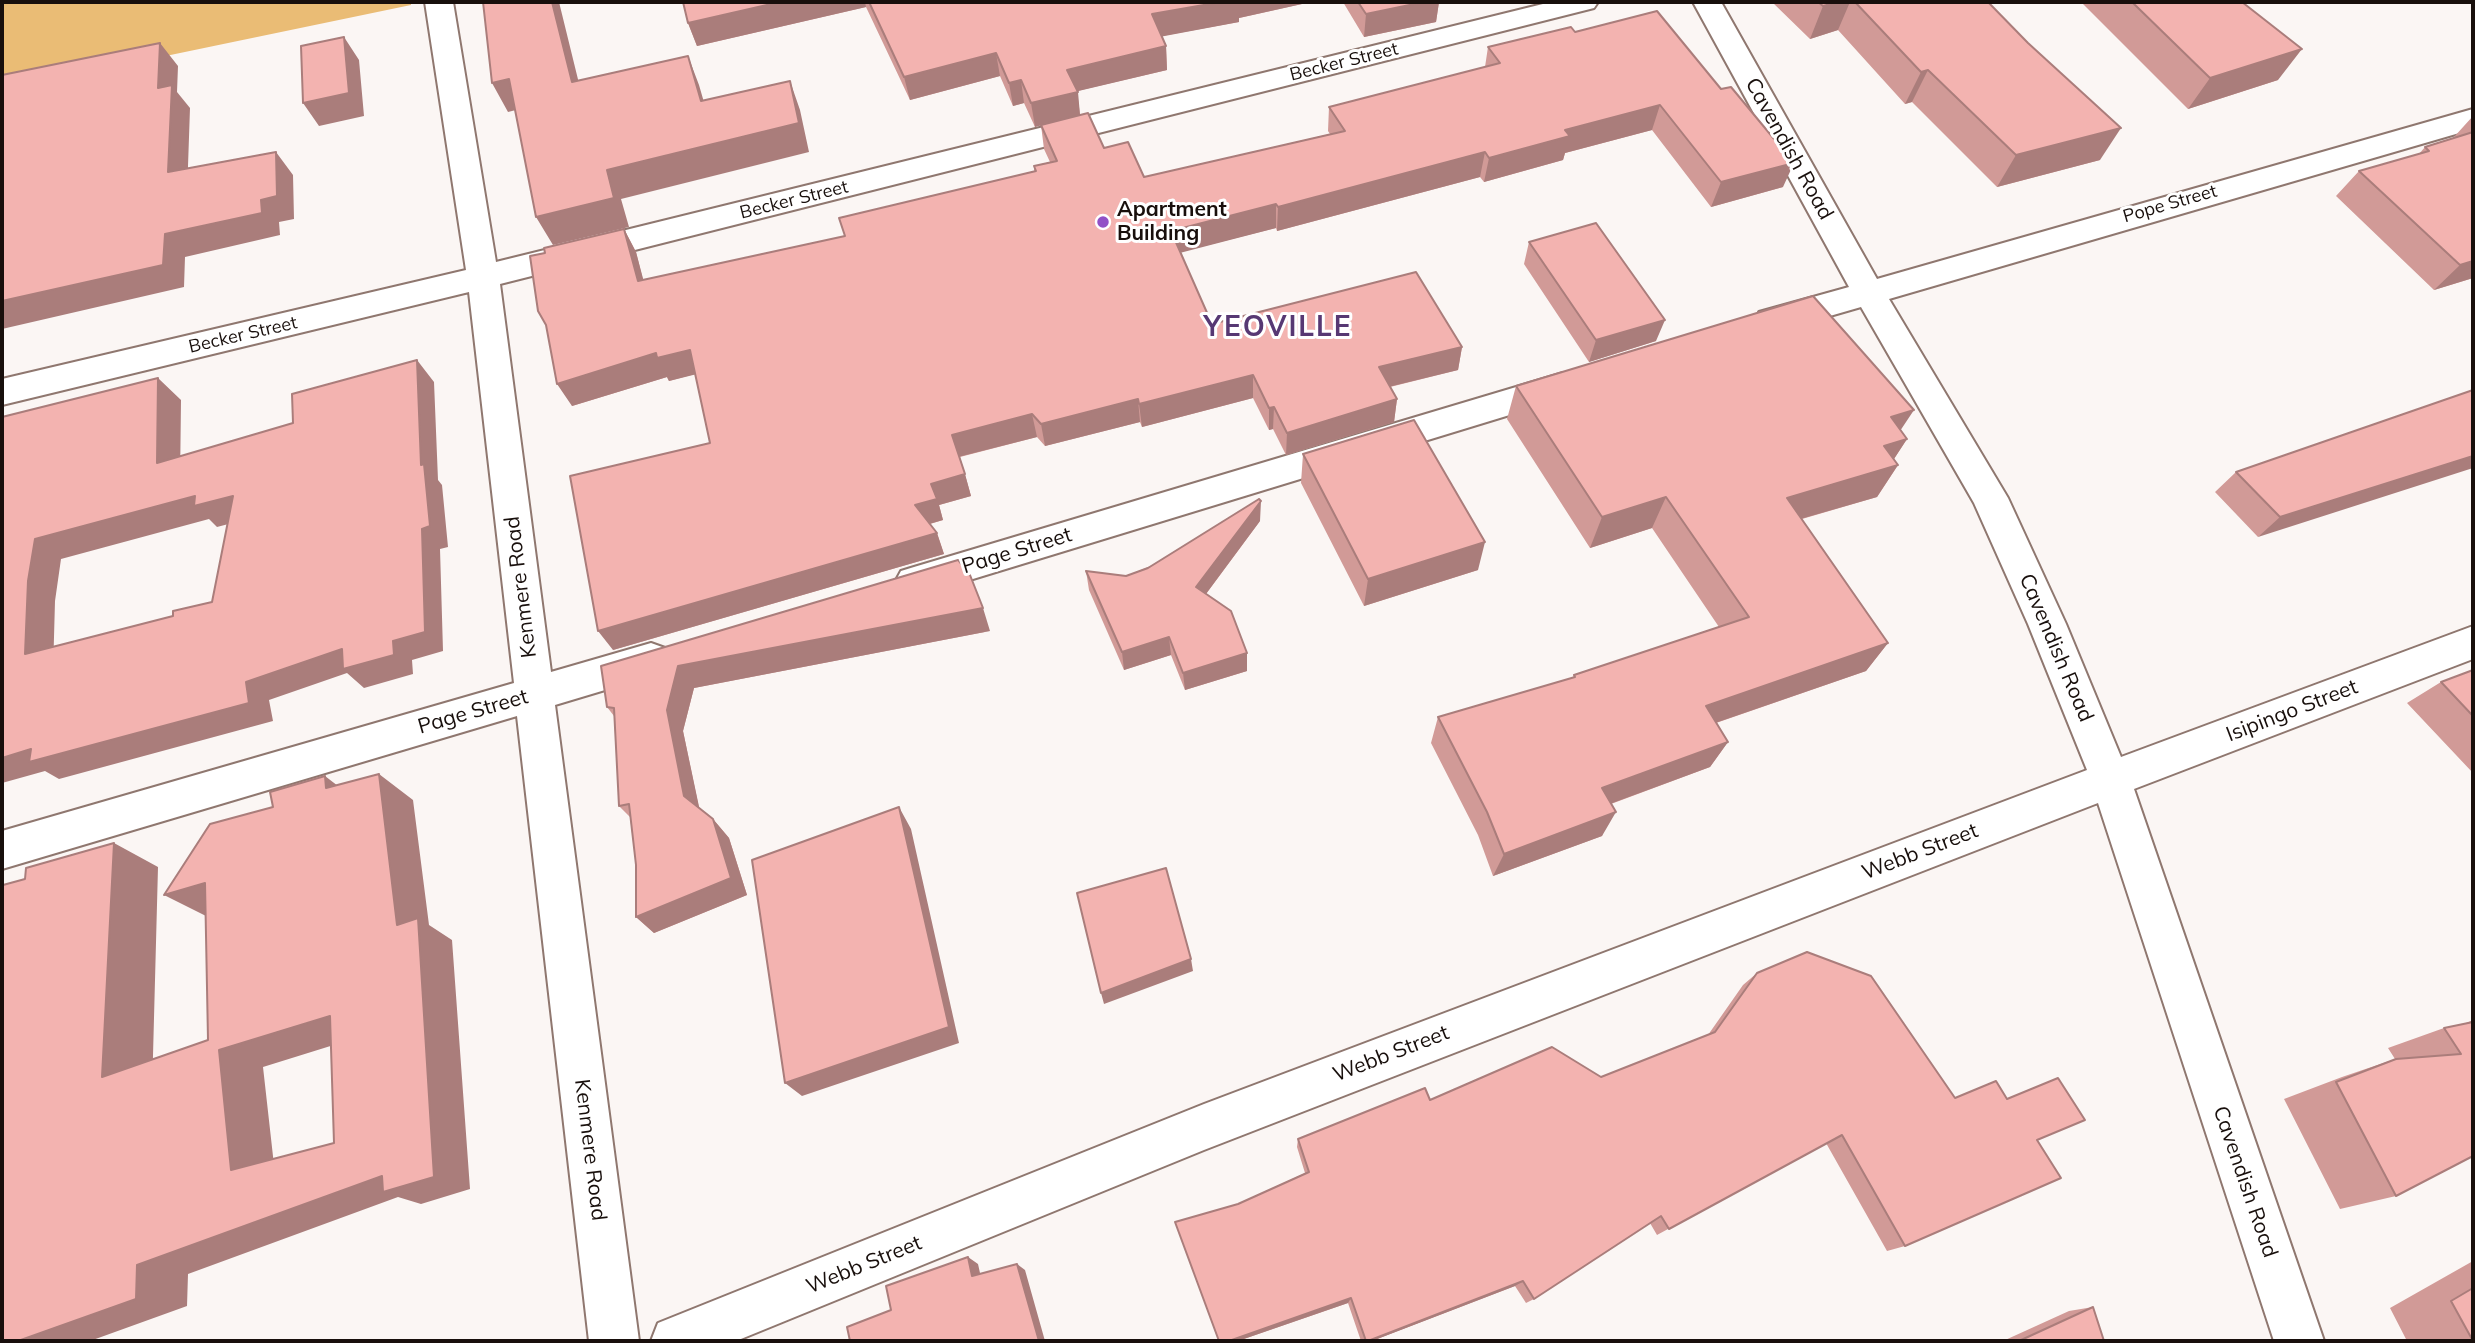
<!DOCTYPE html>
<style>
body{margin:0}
#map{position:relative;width:2475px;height:1343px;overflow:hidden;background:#fbf6f4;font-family:Mulish,sans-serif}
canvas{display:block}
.frame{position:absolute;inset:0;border:4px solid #180f0c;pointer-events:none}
</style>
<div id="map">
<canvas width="2475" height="1343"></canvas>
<div class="frame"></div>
</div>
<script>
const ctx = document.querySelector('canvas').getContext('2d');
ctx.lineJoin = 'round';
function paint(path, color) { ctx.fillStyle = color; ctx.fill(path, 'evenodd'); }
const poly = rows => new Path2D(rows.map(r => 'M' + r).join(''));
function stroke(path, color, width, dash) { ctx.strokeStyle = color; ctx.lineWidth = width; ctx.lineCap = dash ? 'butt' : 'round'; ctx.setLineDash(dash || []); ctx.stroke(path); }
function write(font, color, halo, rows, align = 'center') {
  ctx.font = font + ' Mulish,sans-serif'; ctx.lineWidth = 6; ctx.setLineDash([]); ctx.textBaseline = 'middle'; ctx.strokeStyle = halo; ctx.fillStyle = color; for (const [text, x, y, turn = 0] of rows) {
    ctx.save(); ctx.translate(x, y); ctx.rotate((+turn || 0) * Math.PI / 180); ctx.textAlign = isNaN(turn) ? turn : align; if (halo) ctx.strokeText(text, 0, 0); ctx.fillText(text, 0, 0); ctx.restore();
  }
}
paint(poly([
 [2,2,411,2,411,5,2,90]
]), '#eabc75');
const minor = poly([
 [425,2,453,2,496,262,1551,2,1598,2,1594,8,500,284,551,672,651,643,665,648,670,660,665,672,555,705,639,1341,589,1341,517,716,2,869,2,831,514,683,469,292,2,405,2,379,466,270,425,2],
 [1693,2,1721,2,1877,279,2473,109,2473,129,1889,299,2008,498,2066,624,2121,757,2473,626,2473,659,2134,789,2324,1341,2274,1341,2098,803,1204,1150,736,1341,651,1341,658,1323,1204,1104,2087,770,2028,624,1974,503,1861,307,1771,333,1759,330,1755,321,1759,312,1849,287,1693,2],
 [1563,373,1575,377,1580,386,1575,395,914,597,901,593,895,582,901,571,914,567,1563,373]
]);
stroke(minor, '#8f776f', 4);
paint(minor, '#fff');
paint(poly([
 [683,2,1311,2,1239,18,1239,22,1162,36,1166,46,1167,70,1077,91,1080,115,1104,148,1144,177,1330,134,1328,131,1329,107,1485,67,1488,47,1575,32,1783,187,1711,207,1652,130,1565,153,1563,160,1484,182,1480,177,1277,231,1276,228,1180,252,1212,324,1462,347,1458,370,1390,387,1397,399,1394,422,1286,455,1273,429,1269,430,1253,398,1142,427,1140,422,1045,446,1037,437,960,457,971,496,939,505,943,520,930,524,937,533,944,554,613,650,710,443,695,374,669,381,667,377,572,406,545,253,624,229,636,252,643,280,845,236,1034,171,1034,166,1050,162,1044,149,1041,125,1035,127,1024,103,1013,106,1000,76,910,100,866,7,697,46,688,23],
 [1343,2,1439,2,1436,22,1364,37],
 [1772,2,1988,2,2100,160,1997,187,1912,102,1905,104,1838,30,1810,39],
 [2081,2,2242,2,2278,80,2188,109],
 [2473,116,2473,278,2434,290,2336,196,2359,171,2419,154,2425,147,2454,138,2454,137],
 [1529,242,1656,341,1589,362,1524,264],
 [1516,386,1901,430,1907,439,1894,459,1898,465,1877,497,1802,519,1888,643,1866,671,1716,723,1728,742,1710,767,1611,804,1602,836,1493,876,1478,835,1431,743,1438,717,1573,678,1574,675,1719,627,1652,528,1590,548,1507,419],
 [2473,390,2258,537,2215,492,2236,472],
 [1303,454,1478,570,1364,606,1301,483],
 [1260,521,1206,594,1247,653,1247,671,1185,690,1171,655,1124,670,1089,590,1086,571,1126,576],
 [990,631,694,688,683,731,699,808,713,819,729,838,747,895,654,933,636,917,636,865,630,817,619,806,614,716,607,707,601,666],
 [2473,670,2473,773,2407,703,2441,682],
 [1757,973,1955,1098,2007,1099,2037,1140,1905,1246,1887,1251,1826,1143,1657,1235,1650,1223,1534,1299,1526,1303,1515,1286,1372,1341,1361,1341,1348,1303,1238,1341,1219,1341,1175,1222,1238,1204,1305,1173,1297,1147,1298,1139,1430,1100,1601,1077,1708,1035,1743,985],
 [2473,1020,2473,1156,2396,1196,2340,1209,2284,1099,2342,1077,2395,1059,2388,1048,2444,1028,2464,1024],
 [2473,1261,2473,1341,2407,1341,2390,1308],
 [2093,1307,2104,1341,2003,1341,2069,1311]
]), '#d19a97');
paint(poly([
 [552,2,559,2,586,112,572,82],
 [780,2,865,2,866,7,697,46,688,23],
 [1221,2,1311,2,1239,18,1239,22,1154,38,1152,14],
 [1424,2,1439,2,1436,22,1364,37,1366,14],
 [1838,2,1850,2,1838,30,1810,39,1823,6],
 [344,37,359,60,364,116,319,126,303,103],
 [160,43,178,66,177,92,190,108,187,195,168,172,158,88],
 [1166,46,1167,70,1070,93,1067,70],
 [2302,49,2278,80,2188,109,2210,78],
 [996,53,1000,76,910,100,904,77],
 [688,56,699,85,712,130,701,101],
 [1928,70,1912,102,1905,104,1921,72],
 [509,79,524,108,508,112,492,83],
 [1021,80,1024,103,1013,106,1009,83],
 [790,81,800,110,809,152,621,199,629,227,553,245,536,217,607,170],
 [1078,92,1080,115,1035,127,1031,103],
 [1660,105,1652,130,1565,153,1563,160,1484,182,1489,158,1565,130],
 [2121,128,2100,160,1997,187,2016,155],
 [276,152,293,175,294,219,279,222,280,235,185,257,184,287,2,329,2,301,165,234,261,200],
 [1485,152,1480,177,1277,231,1278,207],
 [1794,163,1783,187,1711,207,1721,182],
 [1276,204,1276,228,1172,255,1171,231],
 [624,229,636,252,650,305,638,281],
 [2473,261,2473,278,2434,290,2460,265],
 [1665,320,1656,341,1589,362,1596,340],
 [1462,347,1458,370,1376,390,1379,367],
 [690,350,701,373,669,381,667,377,572,406,557,384,656,353],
 [417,360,434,382,438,480,442,485,448,547,440,549,443,651,412,660,413,674,364,688,347,673,269,700,273,721,59,779,45,771,2,783,2,758,246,682,342,649,393,641,421,465],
 [1253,375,1253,398,1142,427,1139,404],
 [158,378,181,400,180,484,157,463],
 [1138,399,1140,422,1045,446,1041,424],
 [1397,399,1394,422,1286,455,1287,433],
 [1274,407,1273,429,1269,430,1269,408],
 [1914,410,1892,443,1891,417],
 [1032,414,1037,437,958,457,952,435],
 [1907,439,1888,468,1898,465,1877,497,1769,528,1787,498,1884,446],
 [2473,456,2473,468,2258,537,2280,517],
 [965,474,971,496,939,505,943,520,922,526,915,505,931,484],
 [195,496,233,496,255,517,217,527,209,519,61,559,55,601,53,673,25,654,28,581,35,539],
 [1666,497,1652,528,1590,548,1602,517],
 [1261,501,1260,521,1197,606,1196,587],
 [937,533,944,554,613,650,598,631],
 [1485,542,1478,570,1364,606,1368,579],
 [983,608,990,631,694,688,683,731,701,816,684,796,667,710,678,666],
 [1169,637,1171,655,1124,670,1122,652],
 [1888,643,1866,671,1689,732,1706,706],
 [1247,653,1247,671,1185,690,1183,673],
 [1728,742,1710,767,1588,812,1602,788],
 [379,774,413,800,429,925,452,940,470,1189,421,1204,398,1197,188,1274,187,1306,90,1341,18,1341,137,1265,382,1176,397,925],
 [325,776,360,803,326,788],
 [899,807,911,829,959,1043,802,1096,785,1083],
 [1616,812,1602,836,1493,876,1504,854],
 [713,819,729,838,747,895,654,933,636,917],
 [114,843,158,867,152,1093,102,1077],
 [205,883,208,917,164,895],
 [1191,959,1193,971,1104,1004,1101,993],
 [330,1016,369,1034,263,1067,276,1183,231,1170,219,1050],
 [968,1257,978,1264,982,1282,972,1276],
 [1017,1264,1025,1270,1045,1341,1039,1341],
 [1523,1281,1515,1286,1372,1341,1368,1341],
 [1351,1298,1348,1303,1238,1341,1229,1341]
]), '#aa7d7b');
const building = poly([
 [483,2,552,2,572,82,688,56,701,101,790,81,799,123,607,170,614,198,536,217,509,79,492,83,483,2],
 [683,2,780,2,688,23,683,2],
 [869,2,1221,2,1152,14,1166,46,1067,70,1078,92,1031,103,1021,80,1009,83,996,53,904,77,869,2],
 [1358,2,1424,2,1366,14,1358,2],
 [1818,2,1838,2,1823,6,1818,2],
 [1855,2,1988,2,2028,43,2121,128,2016,155,1928,70,1921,72,1855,2],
 [2132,2,2242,2,2302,49,2210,78,2132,2],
 [1657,11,1721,89,1731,87,1794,163,1721,182,1660,105,1565,130,1570,136,1489,158,1485,152,1278,207,1276,204,1171,231,1212,324,1416,272,1462,347,1379,367,1397,399,1287,433,1274,407,1269,408,1253,375,1139,404,1138,399,1041,424,1032,414,952,435,965,474,931,484,937,499,915,505,937,533,598,631,570,476,710,443,690,350,657,358,656,353,557,384,546,325,538,311,530,256,545,253,544,248,624,229,638,281,845,236,839,218,1036,171,1034,166,1057,161,1041,125,1088,113,1104,148,1128,142,1144,177,1345,131,1329,107,1500,63,1488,47,1571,27,1575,32,1657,11],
 [344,37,349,93,303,103,301,46,344,37],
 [160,43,158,88,172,85,168,172,276,152,277,196,261,200,262,213,165,234,163,265,2,301,2,75,160,43],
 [2473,132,2473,261,2460,265,2359,171,2429,151,2425,147,2473,132],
 [1596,223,1665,320,1596,340,1529,242,1596,223],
 [1813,296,1914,410,1891,417,1907,439,1884,446,1898,465,1787,498,1888,643,1706,706,1728,742,1602,788,1616,812,1504,854,1487,812,1438,717,1575,677,1574,675,1749,617,1666,497,1602,517,1516,386,1813,296],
 [417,360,421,465,424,464,430,526,422,529,425,632,393,641,394,655,343,669,342,649,246,682,249,703,29,762,31,749,2,758,2,417,158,378,157,463,293,423,292,394,417,360],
 [195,496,194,506,233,496,212,602,173,611,173,616,25,654,28,581,35,539,195,496],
 [2473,390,2473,456,2280,517,2236,472,2473,390],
 [1414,420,1485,542,1368,579,1303,454,1414,420],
 [1259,499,1261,501,1196,587,1231,611,1247,653,1183,673,1169,637,1122,652,1086,571,1126,576,1148,568,1259,499],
 [958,560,970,575,983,608,678,666,667,710,684,796,713,819,731,878,636,917,636,865,629,804,619,806,614,708,607,707,601,666,958,560],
 [2473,670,2473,716,2441,682,2473,670],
 [379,774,397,925,418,918,434,1177,383,1192,382,1176,137,1265,136,1299,18,1341,2,1341,2,893,3,885,25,879,26,868,114,843,102,1077,208,1040,205,883,164,895,210,824,273,807,270,792,325,776,326,788,379,774],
 [330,1016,334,1143,231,1170,219,1050,330,1016],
 [899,807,949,1027,785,1083,752,860,899,807],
 [1166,868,1191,959,1101,993,1077,893,1166,868],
 [1807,952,1871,976,1955,1098,1996,1081,2007,1099,2058,1078,2085,1120,2037,1140,2061,1178,1905,1246,1842,1135,1669,1229,1661,1216,1534,1299,1523,1281,1368,1341,1366,1341,1351,1298,1229,1341,1219,1341,1175,1222,1238,1204,1309,1172,1298,1139,1425,1088,1430,1100,1552,1047,1601,1077,1715,1032,1757,973,1807,952],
 [2473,1022,2473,1156,2396,1196,2336,1082,2396,1059,2461,1054,2444,1028,2473,1022],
 [968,1257,972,1276,1017,1264,1039,1341,850,1341,847,1327,891,1310,886,1286,968,1257],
 [2473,1288,2473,1341,2451,1301,2473,1288],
 [2093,1307,2104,1341,2019,1341,2093,1307]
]);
paint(building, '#f3b3b0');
stroke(building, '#aa7d7b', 2);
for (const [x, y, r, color] of [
 [1103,222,7,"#9150c6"]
]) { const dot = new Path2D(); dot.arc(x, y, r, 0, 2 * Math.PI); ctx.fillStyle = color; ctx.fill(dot); stroke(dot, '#fff', 2.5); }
write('18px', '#180f0c', '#fff', [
 ["Becker Street",1344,62,-14],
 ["Becker Street",794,200,-14],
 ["Pope Street",2170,204,-16],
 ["Becker Street",243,335,-13]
]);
write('21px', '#180f0c', '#fff', [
 ["Cavendish Road",1789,149,61],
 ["Page Street",1017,551,-17],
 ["Kenmere Road",521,587,-97],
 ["Cavendish Road",2056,648,67],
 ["Isipingo Street",2292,711,-21],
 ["Page Street",473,712,-16],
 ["Webb Street",1920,852,-21],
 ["Webb Street",1391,1054,-21],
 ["Kenmere Road",590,1150,83],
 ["Cavendish Road",2245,1182,71],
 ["Webb Street",864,1265,-22]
]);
write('bold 21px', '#180f0c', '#fff', [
 ["Apartment",1117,210],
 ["Building",1117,234]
], 'left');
ctx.letterSpacing = '2px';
write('bold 28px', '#573873', '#fff', [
 ["YEOVILLE",1278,328]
]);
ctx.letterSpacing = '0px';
</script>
